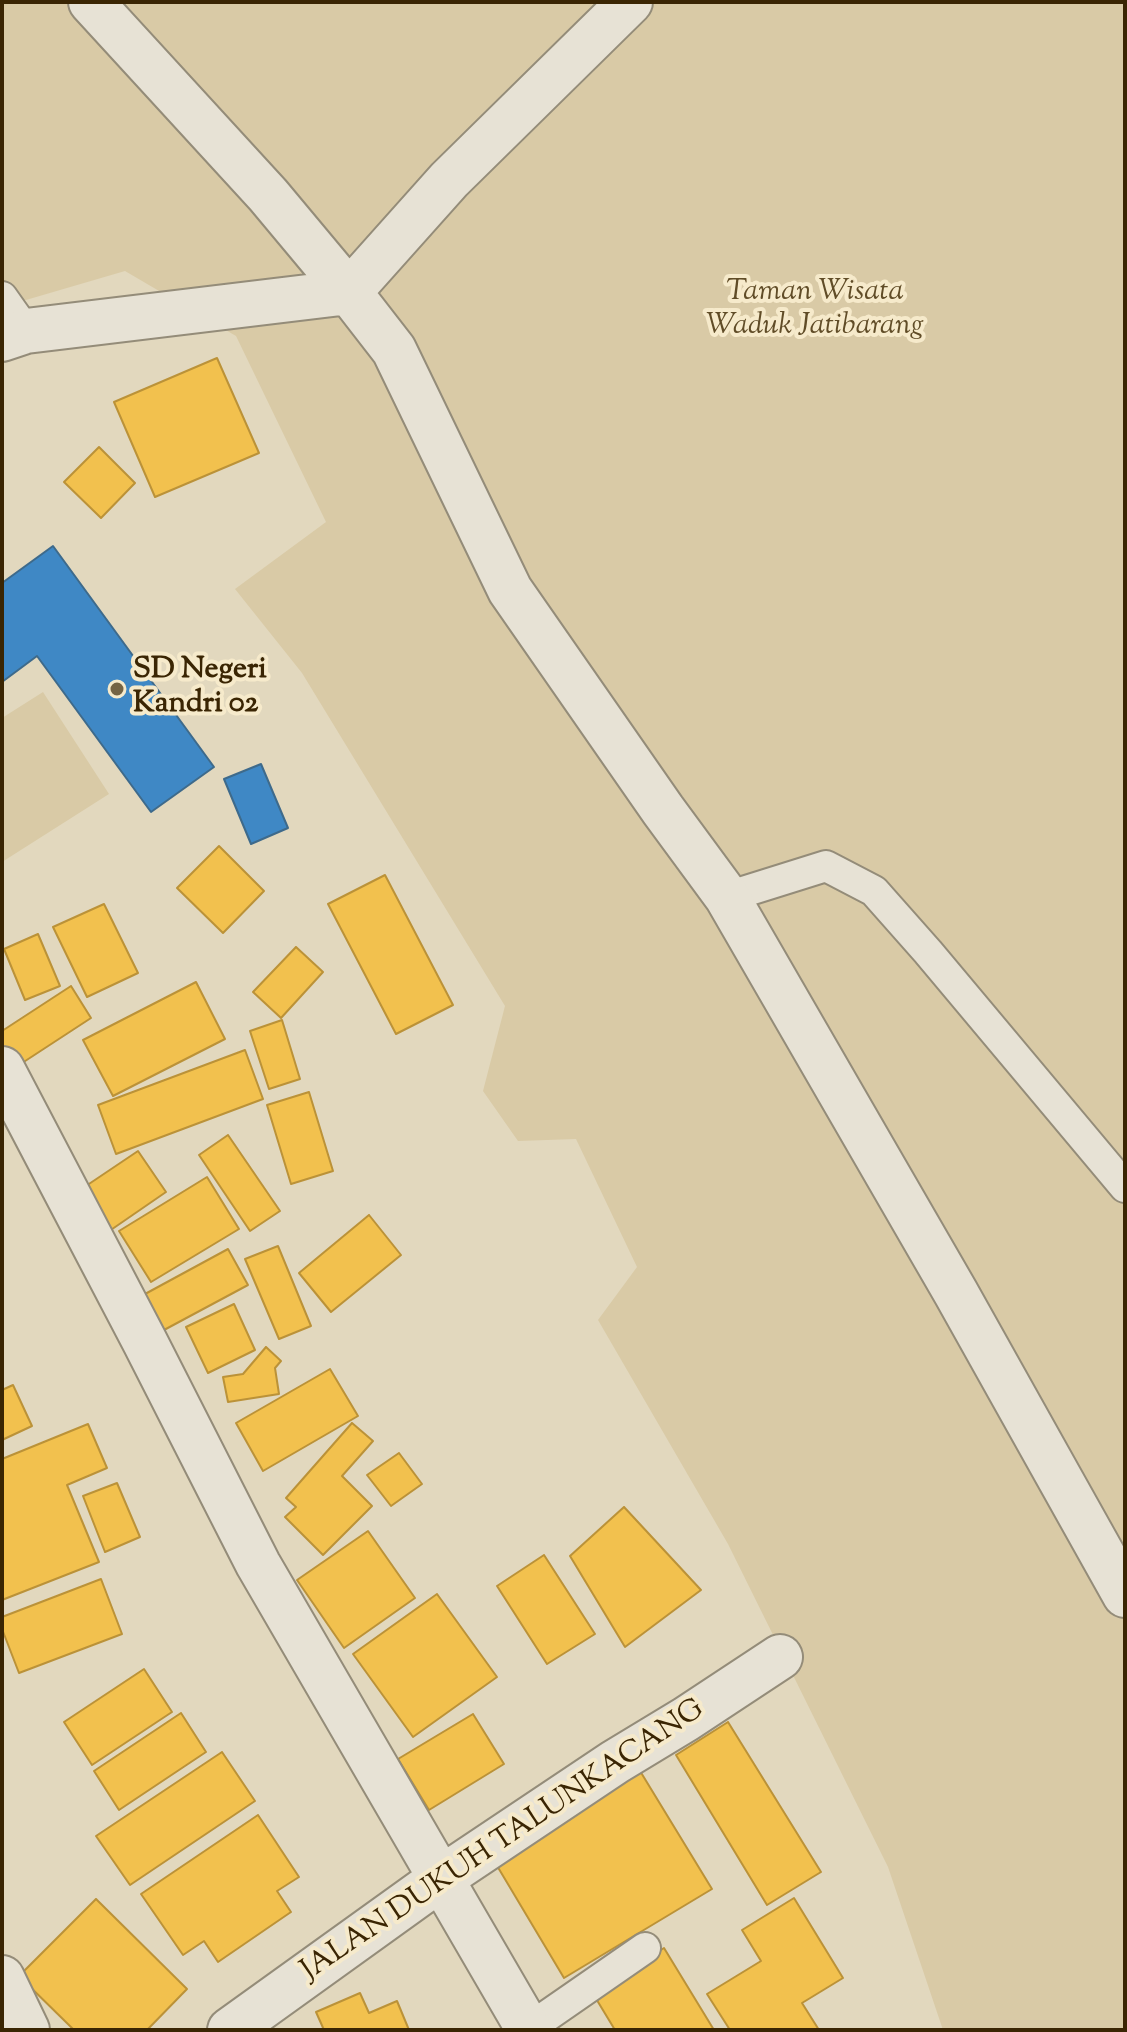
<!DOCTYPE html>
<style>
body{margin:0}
#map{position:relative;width:1127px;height:2032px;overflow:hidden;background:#e2d8be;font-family:"Sorts Mill Goudy",serif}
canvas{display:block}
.frame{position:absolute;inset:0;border:4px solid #3a2503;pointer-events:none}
</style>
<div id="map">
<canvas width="1127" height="2032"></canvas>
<div class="frame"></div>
</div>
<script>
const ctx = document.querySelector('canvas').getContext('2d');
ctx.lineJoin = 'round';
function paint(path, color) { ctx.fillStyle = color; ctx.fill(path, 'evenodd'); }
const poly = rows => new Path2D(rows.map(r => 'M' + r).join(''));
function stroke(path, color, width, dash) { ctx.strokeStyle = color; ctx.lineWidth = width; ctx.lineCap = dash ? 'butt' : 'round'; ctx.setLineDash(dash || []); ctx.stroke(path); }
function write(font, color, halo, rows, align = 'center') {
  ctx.font = font + ' "Sorts Mill Goudy",serif'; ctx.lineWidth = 8; ctx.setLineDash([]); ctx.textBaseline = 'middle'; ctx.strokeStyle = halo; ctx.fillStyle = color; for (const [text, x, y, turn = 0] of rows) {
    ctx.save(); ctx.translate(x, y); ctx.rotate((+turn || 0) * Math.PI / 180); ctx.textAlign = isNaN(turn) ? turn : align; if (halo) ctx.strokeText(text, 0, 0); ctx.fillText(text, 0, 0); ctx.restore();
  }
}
paint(poly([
 [2,2,1125,2,1125,2030,943,2030,888,1867,728,1544,598,1320,637,1267,576,1139,518,1141,483,1091,505,1006,302,673,235,589,326,522,236,336,125,271,2,307],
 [43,692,109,794,2,862,2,718]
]), '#d9caa6');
const homes = poly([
 [217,358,259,453,155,497,114,402,217,358],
 [99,447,135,483,101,518,64,482,99,447],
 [219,846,264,891,223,933,177,888,219,846],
 [385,875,453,1005,396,1034,328,904,385,875],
 [104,904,138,973,87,997,53,927,104,904],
 [38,934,60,986,25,1000,4,949,38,934],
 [296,947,323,972,281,1018,253,992,296,947],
 [196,982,225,1039,113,1096,83,1040,196,982],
 [71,986,91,1018,16,1067,2,1045,2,1031,71,986],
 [282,1020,300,1079,269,1089,250,1031,282,1020],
 [245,1050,263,1099,116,1154,98,1105,245,1050],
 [309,1092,333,1171,291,1184,267,1105,309,1092],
 [228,1135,280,1211,250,1231,199,1155,228,1135],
 [138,1151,166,1192,105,1234,77,1192,138,1151],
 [207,1177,239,1229,151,1282,119,1231,207,1177],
 [369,1215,401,1255,331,1312,299,1273,369,1215],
 [278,1246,311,1326,279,1339,245,1259,278,1246],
 [228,1249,248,1285,164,1330,145,1294,228,1249],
 [234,1304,255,1350,208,1373,186,1327,234,1304],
 [266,1347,281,1361,275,1368,279,1394,228,1402,223,1377,243,1374,266,1347],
 [330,1369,358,1416,263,1471,236,1423,330,1369],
 [13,1385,32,1426,2,1440,2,1390,13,1385],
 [352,1423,373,1441,342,1476,372,1506,323,1555,285,1517,296,1507,286,1498,352,1423],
 [88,1424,107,1468,67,1485,99,1562,2,1600,2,1459,88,1424],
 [399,1453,422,1484,391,1506,367,1475,399,1453],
 [117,1483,140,1537,105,1552,83,1496,117,1483],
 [624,1507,701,1590,625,1647,570,1556,624,1507],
 [368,1531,415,1598,344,1648,297,1580,368,1531],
 [544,1555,595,1634,547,1664,497,1586,544,1555],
 [101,1579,122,1634,19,1673,2,1629,2,1617,101,1579],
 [437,1594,497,1677,413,1737,353,1654,437,1594],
 [144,1669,172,1712,92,1765,64,1722,144,1669],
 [181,1713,206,1752,119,1810,94,1771,181,1713],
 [473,1714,504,1764,429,1810,398,1759,473,1714],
 [728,1722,821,1872,767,1905,676,1755,728,1722],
 [222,1752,255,1801,130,1885,96,1836,222,1752],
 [637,1766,712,1889,564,1978,490,1854,637,1766],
 [258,1815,299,1877,277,1891,291,1912,218,1962,204,1941,183,1955,141,1894,258,1815],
 [794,1898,843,1978,802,2003,819,2030,730,2030,707,1994,761,1961,742,1930,794,1898],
 [96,1899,187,1989,147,2030,74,2030,19,1976,96,1899],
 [664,1948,714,2030,615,2030,592,1992,664,1948],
 [360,1993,369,2013,397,2001,409,2030,324,2030,316,2012,360,1993]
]);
paint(homes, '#f2c14e');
stroke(homes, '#bb9238', 2);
const schools = poly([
 [53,546,214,767,151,812,37,656,2,682,2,583,53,546],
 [261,764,288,828,251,844,224,779,261,764]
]);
paint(schools, '#3f88c5');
stroke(schools, '#3e6a8b', 2);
const lane = poly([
 [2,297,26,331],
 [727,897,826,866,874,891,928,952,1125,1187],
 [528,2029,645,1948]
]);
const street = poly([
 [91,2,268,195,349,292,394,350,510,590,663,810,727,897,956,1293,1125,1595],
 [349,292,449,180,630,2],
 [2,339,26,331,349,292],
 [2,1069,145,1342,258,1564,529,2030],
 [2,1978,27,2030],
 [230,2030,440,1879,615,1762,686,1719,780,1657]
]);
stroke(lane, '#948c79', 34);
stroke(street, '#948c79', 48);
stroke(lane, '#e7e2d5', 30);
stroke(street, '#e7e2d5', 44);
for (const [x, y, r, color] of [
 [117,689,8,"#756444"]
]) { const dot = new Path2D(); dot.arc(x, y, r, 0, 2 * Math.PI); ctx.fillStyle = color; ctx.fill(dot); stroke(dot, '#f6eacb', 3); }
write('italic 30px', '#604c27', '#f6eacb', [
 ["Taman Wisata",815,294],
 ["Waduk Jatibarang",815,328]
]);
write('bold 30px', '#3a2503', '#f6eacb', [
 ["SD Negeri",133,672],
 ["Kandri 02",133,706]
], 'left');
write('30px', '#3a2503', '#f6eacb', [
 ["JALAN DUKUH TALUNKACANG",504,1842,-34]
]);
</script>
